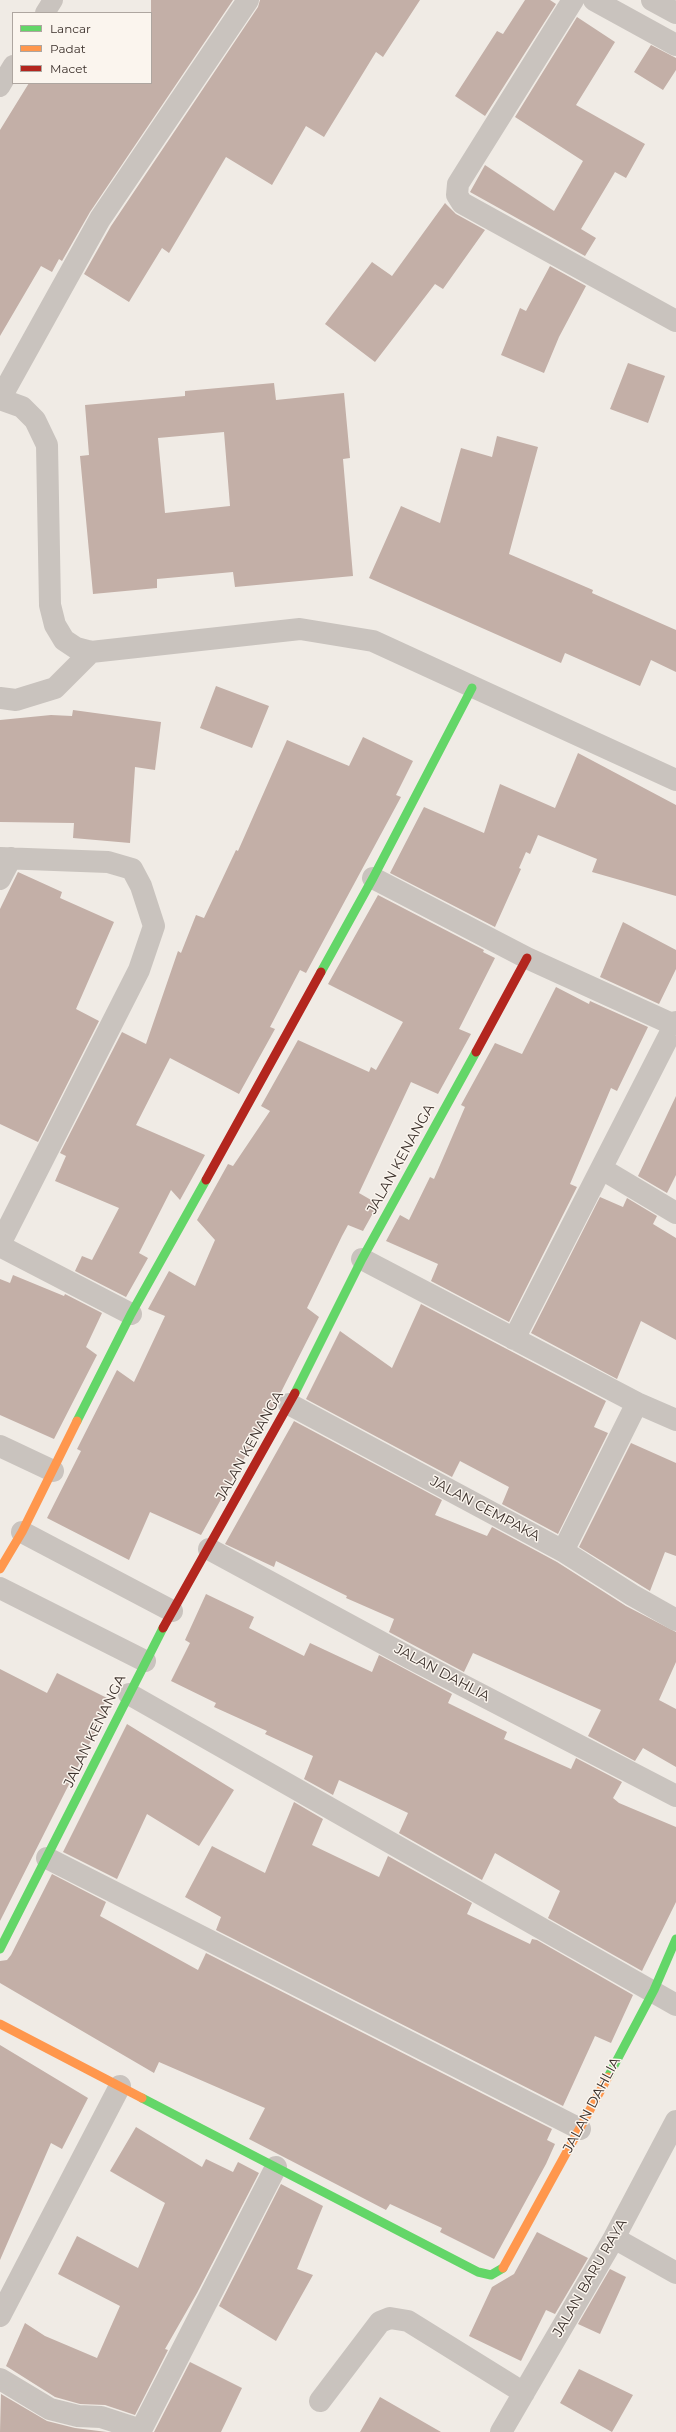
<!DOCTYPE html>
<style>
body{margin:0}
#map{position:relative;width:676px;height:2432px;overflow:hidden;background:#f0ebe5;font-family:Montserrat,sans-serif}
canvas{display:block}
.legend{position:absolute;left:12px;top:12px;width:140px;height:72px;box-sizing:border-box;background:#fbf5ee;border:1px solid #aea6a0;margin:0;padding:5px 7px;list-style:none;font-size:12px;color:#3b302b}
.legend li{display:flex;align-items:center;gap:8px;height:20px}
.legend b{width:20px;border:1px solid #aea6a0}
</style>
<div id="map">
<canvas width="676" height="2432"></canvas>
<ul class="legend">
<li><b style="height:5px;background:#63d668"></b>Lancar</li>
<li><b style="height:5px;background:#ff974d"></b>Padat</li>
<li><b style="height:5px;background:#b3261e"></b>Macet</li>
</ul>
</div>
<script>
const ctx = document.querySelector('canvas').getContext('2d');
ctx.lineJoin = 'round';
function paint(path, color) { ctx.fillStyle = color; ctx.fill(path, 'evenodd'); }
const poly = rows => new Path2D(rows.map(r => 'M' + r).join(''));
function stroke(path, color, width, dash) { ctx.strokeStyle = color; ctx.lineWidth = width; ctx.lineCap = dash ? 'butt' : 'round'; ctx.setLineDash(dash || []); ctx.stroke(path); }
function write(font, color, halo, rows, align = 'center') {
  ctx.font = font + ' Montserrat,sans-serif'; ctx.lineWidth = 3; ctx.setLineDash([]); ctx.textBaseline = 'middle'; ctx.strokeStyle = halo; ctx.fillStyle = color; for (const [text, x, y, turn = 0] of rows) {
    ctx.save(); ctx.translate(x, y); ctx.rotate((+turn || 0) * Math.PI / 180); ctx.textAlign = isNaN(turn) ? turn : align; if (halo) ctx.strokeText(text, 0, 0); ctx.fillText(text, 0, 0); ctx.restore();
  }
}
paint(poly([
 [151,0,233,0,90,212,62,261,59,259,52,272,41,266,0,336,0,130,29,83,151,83],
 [260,0,420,0,383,57,376,52,324,137,306,126,272,185,226,157,169,253,162,248,129,302,84,274,111,226,258,7],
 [525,0,550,0,556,4,485,116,455,96,497,31,503,34],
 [577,17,615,42,576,105,645,144,626,178,615,172,581,229,596,238,585,256,470,192,485,165,554,211,583,161,515,117],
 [651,45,676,58,676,70,663,90,634,72],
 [445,203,456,214,485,230,443,289,435,284,375,362,325,324,372,262,392,276],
 [550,266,586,286,559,337,544,373,501,355,520,308,526,311],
 [628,363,665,376,648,423,610,409],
 [274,383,276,400,344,393,350,458,343,459,353,576,235,587,233,572,157,579,157,588,93,594,80,456,89,455,85,405,185,396,185,391],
 [224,432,230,506,165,513,158,438],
 [497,436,538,447,509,554,593,590,592,593,676,630,676,672,651,660,640,686,565,653,561,663,369,578,401,506,440,523,461,448,492,457],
 [216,686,269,706,252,748,200,728],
 [73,710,161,722,155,770,135,767,130,843,73,838,74,823,0,822,0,720,51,715,72,716],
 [363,737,413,761,396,795,401,797,306,973,300,970,270,1027,275,1029,239,1094,170,1058,136,1125,205,1155,180,1200,171,1190,139,1253,148,1258,126,1297,75,1271,82,1256,92,1260,119,1208,55,1181,66,1156,60,1153,122,1032,146,1044,178,951,181,953,196,915,204,918,236,850,238,851,287,740,349,766],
 [578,753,676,805,676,896,592,872,597,859,538,835,530,854,526,852,519,868,521,869,495,927,390,873,424,807,484,833,500,784,555,808],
 [18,872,62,892,60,898,114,922,76,1009,99,1021,38,1142,0,1124,0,909],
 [378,895,484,950,483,952,495,958,459,1029,471,1034,438,1094,411,1082,359,1193,378,1204,363,1231,348,1225,342,1236,307,1308,319,1317,278,1398,201,1535,150,1512,129,1560,47,1518,81,1451,77,1449,117,1370,134,1382,165,1316,148,1309,169,1271,195,1286,215,1240,197,1220,228,1164,233,1166,270,1111,261,1106,298,1040,369,1072,371,1067,376,1070,403,1022,328,984],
 [623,922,676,950,676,969,659,1004,600,977],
 [556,987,589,1004,590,1001,648,1027,617,1091,611,1088,570,1184,577,1187,509,1322,431,1281,438,1264,386,1241,400,1215,409,1220,430,1177,434,1179,465,1107,461,1105,495,1043,522,1054],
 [676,1096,676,1175,667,1193,638,1176],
 [600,1197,623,1207,627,1198,657,1216,653,1224,676,1238,676,1340,641,1321,617,1379,531,1333],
 [13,1275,64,1296,65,1294,102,1313,86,1347,97,1355,54,1439,0,1415,0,1279,10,1283],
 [421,1304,606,1401,594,1427,608,1433,558,1534,502,1504,509,1487,460,1461,452,1477,306,1399,340,1331,392,1368],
 [294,1421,442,1500,435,1515,487,1536,492,1527,557,1562,626,1606,676,1632,676,1662,659,1700,676,1709,676,1767,643,1748,635,1761,588,1736,601,1710,473,1653,464,1672,389,1632,394,1619,346,1598,347,1596,276,1561,274,1567,225,1544],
 [631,1443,676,1463,676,1556,665,1552,650,1591,579,1547],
 [206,1594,254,1617,249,1628,304,1656,310,1643,372,1672,379,1655,452,1694,448,1703,507,1732,504,1739,571,1769,576,1758,622,1782,613,1798,619,1803,676,1827,676,1902,642,1971,548,1918,560,1891,495,1853,482,1880,399,1833,408,1813,339,1780,333,1795,304,1779,313,1756,265,1734,267,1731,214,1707,216,1703,171,1681,190,1643,185,1640],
 [0,1669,47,1693,57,1673,107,1698,102,1708,106,1711,0,1921],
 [127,1724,234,1790,199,1846,147,1814,117,1879,63,1852],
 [294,1802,323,1819,312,1845,379,1877,388,1856,472,1903,467,1914,530,1944,532,1939,537,1940,633,1995,611,2043,595,2036,563,2106,216,1930,221,1917,185,1897,212,1846,265,1873],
 [52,1874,106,1902,100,1916,198,1970,206,1953,552,2129,547,2140,555,2144,546,2164,494,2259,440,2232,442,2228,390,2204,386,2210,249,2139,265,2108,159,2062,154,2073,0,1983,0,1961,7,1960,11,1955],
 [0,2045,88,2098,62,2149,51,2143,0,2260],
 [136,2127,202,2167,206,2159,233,2172,238,2162,259,2173,197,2293,165,2349,168,2350,135,2415,105,2405,80,2404,55,2397,6,2366,25,2323,45,2336,97,2358,120,2306,58,2274,77,2236,138,2268,165,2203,110,2171],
 [281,2184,323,2206,297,2269,313,2275,276,2341,219,2306],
 [537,2232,588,2258,555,2314,546,2310,521,2361,469,2336,492,2287,514,2274],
 [610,2269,626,2277,600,2334,578,2324],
 [190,2362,242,2388,221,2432,154,2432],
 [579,2369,633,2395,612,2432,560,2403],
 [1,2394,47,2421,75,2428,107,2432,0,2432],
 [380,2397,441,2432,360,2432]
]), '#c3afa7');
stroke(poly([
 [45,13,53,0],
 [0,87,13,65]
]), '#c9c3be', 20);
stroke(poly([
 [573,0,458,184,457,195,462,203,676,321],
 [594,0,676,45],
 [652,0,676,13],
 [0,399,22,407,35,420,47,445,50,605,55,625,64,640,76,648,91,652,300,629,373,641,676,780],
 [0,399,100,219,248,0],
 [0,698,16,700,55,688,91,652],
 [0,858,108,862,132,869,141,886,154,926,139,970,0,1244],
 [373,878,527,958,674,1025],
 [0,879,11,858],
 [602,1169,676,1213],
 [0,1246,131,1314],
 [362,1259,637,1403,676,1420],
 [514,1339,676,1022],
 [289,1404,563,1551,632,1595,676,1620],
 [0,1446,53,1471],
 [22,1532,172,1611],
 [209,1549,412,1659,676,1796],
 [563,1551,637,1403],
 [0,1588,145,1661],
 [129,1694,676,2005],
 [47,1858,580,2129],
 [614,2238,676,2273],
 [0,2316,120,2086],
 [0,2379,50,2409,78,2416,101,2417,141,2430,276,2167],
 [320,2401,380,2322,390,2318,408,2321,524,2393],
 [501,2432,614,2238,676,2121]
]), '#c9c3be', 22);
stroke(poly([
 [321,972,373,878,472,688],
 [295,1393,362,1259,476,1052],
 [77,1421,131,1314,206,1180],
 [0,1949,163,1628],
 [608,2077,654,1990,676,1939],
 [142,2098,478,2272,491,2275,503,2268]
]), '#63d668', 9);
stroke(poly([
 [0,1569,22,1532,77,1421],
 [0,2024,142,2098],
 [503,2268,608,2077]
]), '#ff974d', 9);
stroke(poly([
 [476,1052,527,958],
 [206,1180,321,972],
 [163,1628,295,1393]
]), '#b3261e', 9);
write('14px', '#3b302b', '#fbf5ee', [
 ["JALAN KENANGA",401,1159,-61],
 ["JALAN KENANGA",250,1446,-61],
 ["JALAN CEMPAKA",485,1509,28],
 ["JALAN DAHLIA",442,1673,28],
 ["JALAN KENANGA",95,1731,-64],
 ["JALAN DAHLIA",592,2105,-62],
 ["JALAN BARU RAYA",590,2278,-60]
]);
</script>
